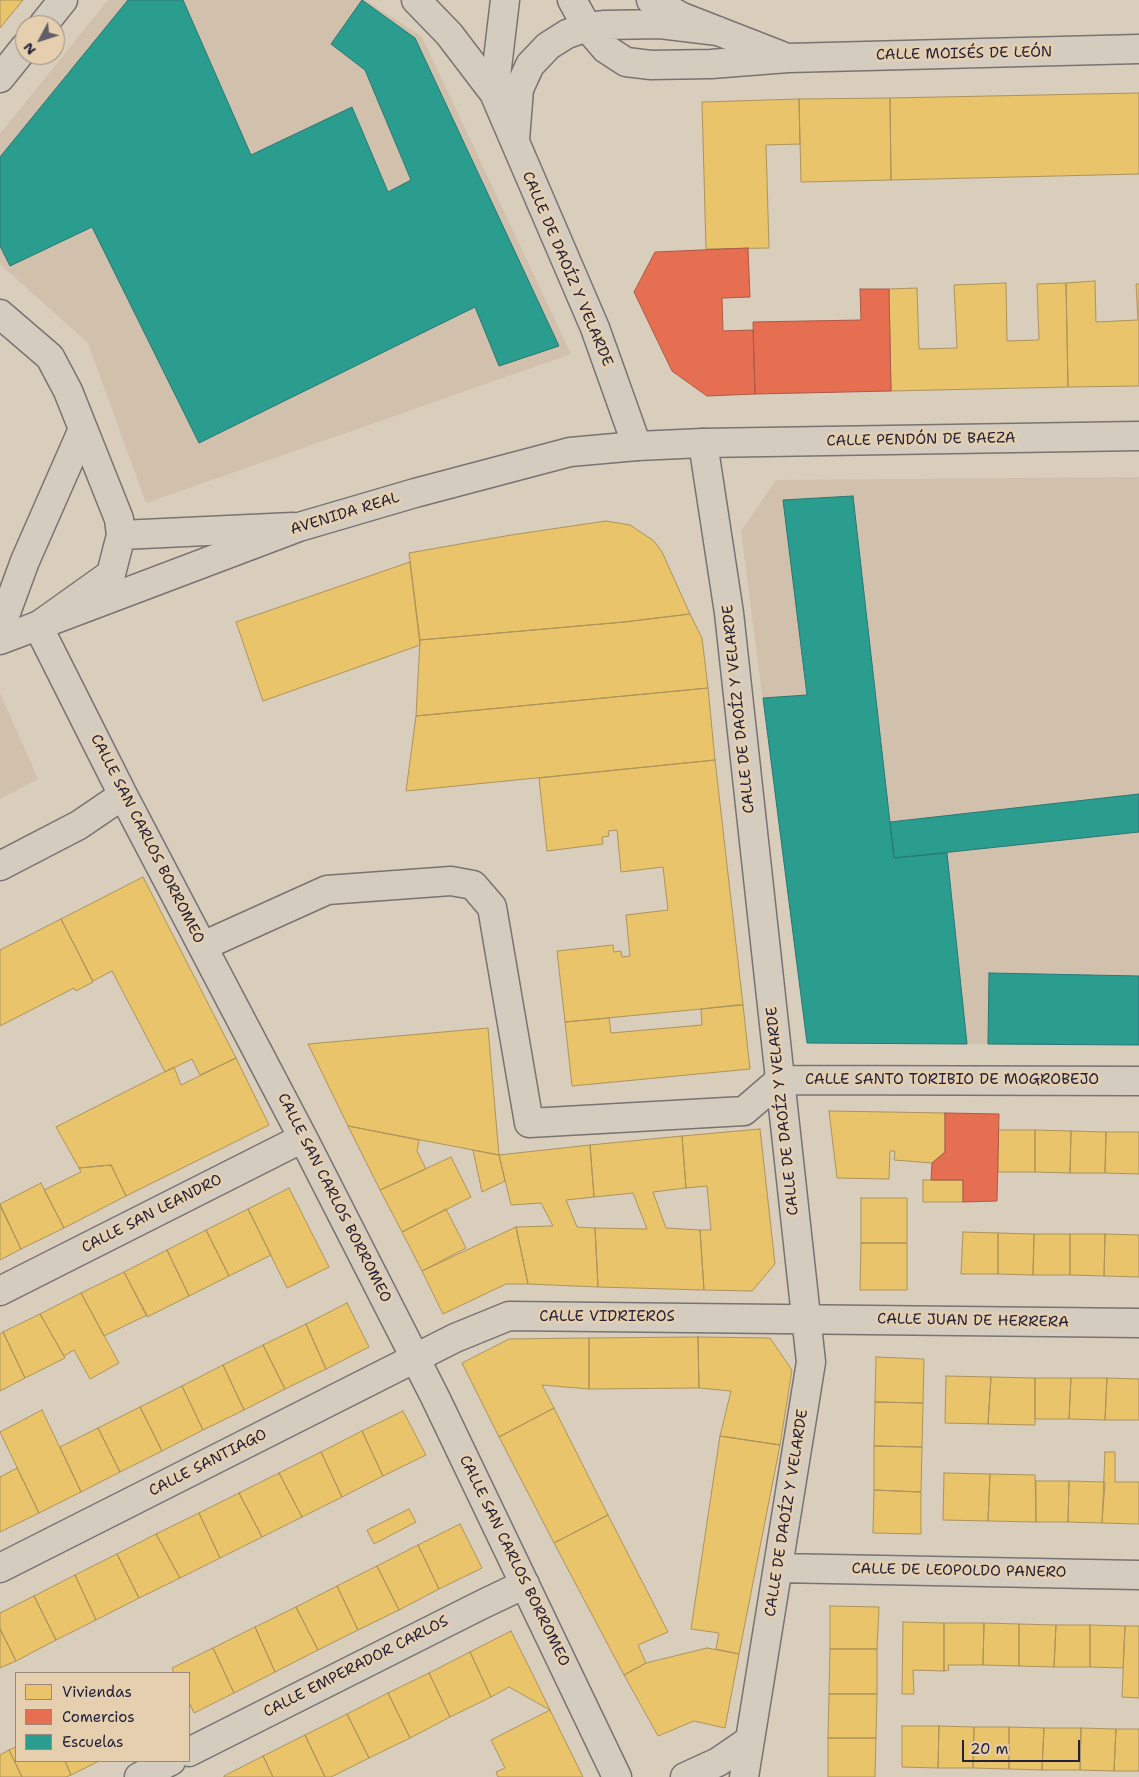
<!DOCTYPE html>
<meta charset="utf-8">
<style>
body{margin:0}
#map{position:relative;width:1139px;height:1777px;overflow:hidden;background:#d9cdbc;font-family:"Shantell Sans",sans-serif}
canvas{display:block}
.legend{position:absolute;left:15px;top:1672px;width:175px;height:90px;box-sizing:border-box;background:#e6cfaf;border:1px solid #988a81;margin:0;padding:6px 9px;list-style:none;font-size:15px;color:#22223b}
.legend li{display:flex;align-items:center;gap:10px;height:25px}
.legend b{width:25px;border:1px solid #988a81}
.north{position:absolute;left:15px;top:15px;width:50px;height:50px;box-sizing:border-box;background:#e6cfaf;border:1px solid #988a81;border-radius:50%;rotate:230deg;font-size:14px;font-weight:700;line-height:20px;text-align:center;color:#22223b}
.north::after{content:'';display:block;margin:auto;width:18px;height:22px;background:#625e68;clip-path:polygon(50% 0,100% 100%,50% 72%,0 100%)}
.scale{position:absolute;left:962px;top:1740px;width:118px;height:22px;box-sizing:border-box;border:2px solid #22223b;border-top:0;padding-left:6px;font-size:15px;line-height:18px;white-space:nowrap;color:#22223b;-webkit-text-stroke:4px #e6cfaf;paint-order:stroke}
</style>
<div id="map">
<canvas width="1139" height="1777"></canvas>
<ul class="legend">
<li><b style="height:14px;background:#e9c46a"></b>Viviendas</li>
<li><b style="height:14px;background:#e76f51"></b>Comercios</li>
<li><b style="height:14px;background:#2a9d8f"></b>Escuelas</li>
</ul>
<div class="north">N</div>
<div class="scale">20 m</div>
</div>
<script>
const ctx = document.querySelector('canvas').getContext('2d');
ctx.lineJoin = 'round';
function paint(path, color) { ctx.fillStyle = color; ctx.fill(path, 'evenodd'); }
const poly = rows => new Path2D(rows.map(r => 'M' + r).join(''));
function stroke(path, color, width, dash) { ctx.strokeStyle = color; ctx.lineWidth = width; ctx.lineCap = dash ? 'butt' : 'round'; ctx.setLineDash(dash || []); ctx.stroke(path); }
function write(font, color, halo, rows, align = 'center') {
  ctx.font = font + ' "Shantell Sans",sans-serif'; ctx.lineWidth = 5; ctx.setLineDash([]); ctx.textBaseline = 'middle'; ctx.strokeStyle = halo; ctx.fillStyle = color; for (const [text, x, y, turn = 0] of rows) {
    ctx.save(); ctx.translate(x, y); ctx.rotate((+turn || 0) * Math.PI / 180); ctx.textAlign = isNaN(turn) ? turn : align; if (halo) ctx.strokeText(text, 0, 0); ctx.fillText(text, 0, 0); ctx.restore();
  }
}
paint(poly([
 [108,0,366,0,422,37,571,354,146,503,88,343,0,264,0,134],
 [1139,477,1139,1045,807,1043,741,531,776,480]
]), '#d1c0ab');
paint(poly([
 [195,0,285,0,323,81,250,116],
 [1139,540,1139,626,1045,636,1036,551],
 [991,544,1019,783,900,797,872,558],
 [1139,651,1139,773,1030,784,1018,663],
 [0,693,38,779,0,799]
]), '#d0c0ac');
const homes = poly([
 [0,0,23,0,0,28,0,0],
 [1139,93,1139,174,891,180,890,98,1139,93],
 [890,98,891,180,801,182,799,99,890,98],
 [799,99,800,144,766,145,769,248,706,249,702,102,799,99],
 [1095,281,1096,322,1138,320,1136,284,1139,284,1139,386,1068,387,1066,283,1095,281],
 [1006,283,1007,341,1039,340,1037,284,1066,283,1068,387,891,391,889,289,917,288,919,349,957,348,954,285,1006,283],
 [606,521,630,525,654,541,662,552,690,614,624,622,420,640,409,553,511,535,606,521],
 [410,562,420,645,263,701,236,622,410,562],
 [690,614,702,638,708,688,416,716,420,640,624,622,690,614],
 [708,688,715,760,406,791,416,716,708,688],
 [715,760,743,1005,565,1022,557,951,613,945,614,952,621,951,622,957,630,956,626,915,668,910,663,867,621,872,617,830,608,831,609,836,602,837,603,844,547,851,539,778,715,760],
 [143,877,236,1058,200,1075,192,1059,165,1072,112,971,93,981,61,919,143,877],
 [61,919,93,982,76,991,74,988,0,1026,0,950,61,919],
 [736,1005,743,1005,750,1069,572,1086,565,1022,609,1018,611,1033,702,1025,701,1009,736,1005],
 [488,1028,499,1155,348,1126,308,1044,488,1028],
 [236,1058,269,1125,126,1196,111,1165,79,1168,56,1127,174,1067,181,1085,236,1058],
 [829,1111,945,1113,945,1152,932,1163,894,1160,895,1151,890,1151,889,1179,837,1178,829,1111],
 [348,1126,419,1140,417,1151,426,1169,380,1190,348,1126],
 [760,1129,775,1264,752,1291,704,1290,700,1230,711,1230,707,1186,686,1188,682,1136,760,1129],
 [998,1130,1035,1130,1035,1172,998,1172,998,1130],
 [1035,1130,1071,1131,1070,1173,1035,1172,1035,1130],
 [1071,1131,1106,1132,1105,1173,1070,1173,1071,1131],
 [1106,1132,1139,1132,1139,1174,1105,1173,1106,1132],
 [682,1136,686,1188,653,1192,666,1228,700,1230,704,1290,598,1287,595,1228,647,1229,633,1193,594,1197,590,1145,682,1136],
 [590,1145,594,1197,566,1200,577,1227,595,1228,598,1287,528,1284,516,1227,553,1226,541,1203,511,1205,499,1155,590,1145],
 [473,1150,499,1155,505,1181,482,1192,473,1150],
 [451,1157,471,1197,402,1232,380,1190,451,1157],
 [111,1165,126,1196,64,1228,44,1190,81,1172,79,1168,111,1165],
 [923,1180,963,1180,963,1202,923,1202,923,1180],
 [41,1183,64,1228,21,1249,0,1204,41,1183],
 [289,1188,329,1267,287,1288,248,1209,289,1188],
 [861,1198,907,1198,907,1243,861,1243,861,1198],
 [0,1206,21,1249,0,1260,0,1206],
 [248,1209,271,1255,229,1276,206,1230,248,1209],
 [446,1209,466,1248,422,1271,402,1232,446,1209],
 [516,1227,528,1284,506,1284,443,1314,422,1271,516,1227],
 [206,1230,229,1276,189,1296,167,1250,206,1230],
 [963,1232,998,1233,998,1274,961,1274,963,1232],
 [998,1233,1034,1234,1033,1275,998,1274,998,1233],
 [1034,1234,1070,1234,1070,1275,1033,1275,1034,1234],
 [1070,1234,1105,1234,1104,1276,1070,1275,1070,1234],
 [1105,1234,1139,1235,1139,1277,1104,1276,1105,1234],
 [861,1243,907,1243,907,1290,860,1290,861,1243],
 [167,1250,189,1296,147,1317,124,1272,167,1250],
 [124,1272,147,1315,104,1336,81,1293,124,1272],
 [81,1293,119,1363,90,1379,74,1350,64,1356,40,1314,81,1293],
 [347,1303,369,1347,326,1369,306,1324,347,1303],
 [40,1314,65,1358,25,1378,3,1332,40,1314],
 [306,1324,326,1369,285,1389,263,1345,306,1324],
 [3,1332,25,1378,0,1391,0,1334,3,1332],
 [698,1337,770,1338,792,1370,780,1445,720,1436,731,1391,699,1388,698,1337],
 [698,1337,699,1388,589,1389,589,1338,698,1337],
 [589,1338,589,1389,542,1385,554,1408,499,1437,462,1363,509,1339,589,1338],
 [263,1345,285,1389,244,1410,223,1365,263,1345],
 [876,1357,924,1359,923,1403,875,1402,876,1357],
 [223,1365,244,1410,203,1430,182,1386,223,1365],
 [946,1376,991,1377,988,1424,945,1423,946,1376],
 [991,1377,1035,1378,1035,1425,988,1424,991,1377],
 [1035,1378,1071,1378,1069,1419,1035,1419,1035,1378],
 [1071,1378,1107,1378,1105,1420,1069,1419,1071,1378],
 [1107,1378,1139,1379,1139,1420,1105,1420,1107,1378],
 [182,1386,203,1430,162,1451,140,1407,182,1386],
 [875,1402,923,1403,922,1447,874,1446,875,1402],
 [140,1407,162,1451,120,1472,98,1428,140,1407],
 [554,1408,608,1515,554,1543,499,1437,554,1408],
 [42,1410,81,1492,39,1513,0,1432,42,1410],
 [403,1411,426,1455,383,1476,362,1431,403,1411],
 [98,1428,120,1472,81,1492,60,1447,98,1428],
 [362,1431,383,1476,342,1497,321,1452,362,1431],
 [720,1436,780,1445,739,1654,716,1649,719,1633,691,1629,720,1436],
 [874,1446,922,1447,921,1492,874,1490,874,1446],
 [321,1452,342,1497,302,1517,279,1473,321,1452],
 [1105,1452,1115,1452,1115,1482,1139,1482,1139,1524,1102,1523,1105,1452],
 [17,1468,39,1513,0,1532,0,1477,17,1468],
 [279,1473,302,1517,262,1537,239,1493,279,1473],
 [944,1473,990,1474,988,1521,943,1520,944,1473],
 [990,1474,1035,1475,1036,1522,988,1521,990,1474],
 [1036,1481,1069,1481,1068,1522,1036,1522,1036,1481],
 [1069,1481,1105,1482,1102,1523,1068,1522,1069,1481],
 [874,1490,921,1492,921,1534,873,1533,874,1490],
 [239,1493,262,1537,220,1558,199,1513,239,1493],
 [409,1509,416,1522,374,1544,367,1530,409,1509],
 [199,1513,220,1558,180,1578,156,1534,199,1513],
 [608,1515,668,1632,638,1645,646,1663,624,1675,554,1543,608,1515],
 [460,1524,482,1568,439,1589,418,1545,460,1524],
 [156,1534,180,1578,139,1598,117,1554,156,1534],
 [418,1545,439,1589,399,1610,377,1566,418,1545],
 [117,1554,139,1598,96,1620,75,1575,117,1554],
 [377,1566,399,1610,358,1630,337,1586,377,1566],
 [75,1575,96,1620,56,1640,34,1596,75,1575],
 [337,1586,358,1630,318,1650,296,1607,337,1586],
 [34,1596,56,1640,16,1661,0,1629,0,1613,34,1596],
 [830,1606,879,1607,877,1649,830,1649,830,1606],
 [296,1607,318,1650,275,1672,255,1627,296,1607],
 [903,1622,944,1623,944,1671,913,1670,914,1694,902,1694,903,1622],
 [944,1623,984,1623,983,1665,948,1665,949,1670,944,1671,944,1623],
 [984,1623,1019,1624,1019,1666,983,1665,984,1623],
 [1019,1624,1056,1625,1054,1667,1019,1666,1019,1624],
 [1056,1625,1090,1625,1090,1667,1054,1667,1056,1625],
 [1090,1625,1125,1626,1123,1668,1090,1667,1090,1625],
 [1125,1626,1139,1626,1139,1698,1122,1697,1125,1626],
 [255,1627,275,1672,234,1693,213,1648,255,1627],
 [0,1629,16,1661,0,1668,0,1629],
 [511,1631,533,1675,550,1710,509,1687,491,1697,470,1652,511,1631],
 [213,1648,234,1693,194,1713,189,1702,189,1673,174,1673,172,1668,213,1648],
 [707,1648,739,1654,725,1728,694,1721,658,1736,624,1675,646,1663,707,1648],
 [830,1649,877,1649,877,1694,829,1694,830,1649],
 [470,1652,491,1697,450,1717,429,1673,470,1652],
 [429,1673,450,1717,410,1738,388,1693,429,1673],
 [388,1693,410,1738,369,1758,347,1714,388,1693],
 [829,1694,877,1694,876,1738,828,1738,829,1694],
 [550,1710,583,1777,498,1777,496,1772,505,1768,491,1740,550,1710],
 [347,1714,369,1758,331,1777,325,1777,305,1735,347,1714],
 [902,1726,939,1726,938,1768,902,1767,902,1726],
 [939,1726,974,1727,973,1768,938,1768,939,1726],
 [974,1727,1009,1727,1009,1769,973,1768,974,1727],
 [1009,1727,1044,1728,1042,1770,1009,1769,1009,1727],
 [1044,1728,1081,1728,1080,1770,1042,1770,1044,1728],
 [1081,1728,1116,1729,1114,1771,1080,1770,1081,1728],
 [1116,1729,1139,1729,1139,1771,1114,1771,1116,1729],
 [305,1735,325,1777,273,1777,263,1756,305,1735],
 [828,1738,876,1738,875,1777,828,1777,828,1738],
 [16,1747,16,1761,65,1761,71,1775,66,1777,22,1777,9,1750,16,1747],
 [9,1750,22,1777,0,1777,0,1755,9,1750],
 [263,1756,273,1777,224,1777,224,1776,263,1756],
 [65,1761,99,1761,71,1775,65,1761]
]);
paint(homes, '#e9c46a');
stroke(homes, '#ad935c', 1);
const shops = poly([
 [748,248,750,297,722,298,723,331,753,330,755,394,707,396,672,371,634,292,655,252,748,248],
 [860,289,889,289,891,391,755,394,753,322,861,320,860,289],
 [945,1113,999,1114,997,1201,963,1202,963,1180,931,1180,932,1163,945,1152,945,1113]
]);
paint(shops, '#e76f51');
stroke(shops, '#ac584a', 1);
const schools = poly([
 [128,0,183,0,251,155,352,107,388,192,411,180,365,70,331,44,362,0,415,38,559,346,499,366,475,307,199,443,92,227,10,266,0,246,0,157,128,0],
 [853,496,894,858,947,853,967,1044,807,1043,763,698,807,695,783,500,853,496],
 [1139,794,1139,832,894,858,890,822,1139,794],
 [989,973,1139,976,1139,1045,988,1044,989,973]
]);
paint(schools, '#2a9d8f');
stroke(schools, '#287876', 1);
const minor = poly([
 [416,0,449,34,494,93,595,328,637,446],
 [572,0,587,27,606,49,626,62,651,65,711,64,788,58,1139,49],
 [651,0,682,17,782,56],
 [43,25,63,0],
 [0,78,25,47],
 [494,93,505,0],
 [515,140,519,89,530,65,548,46,567,34,587,27,605,25,660,24,718,31],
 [0,314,50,357,68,391,119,519,121,535,111,574,38,626,123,795,303,1138,435,1397,617,1777],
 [703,443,729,613,811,1362,744,1777],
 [121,535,293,527],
 [0,629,25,561,83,429],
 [0,866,79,825,123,795],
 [203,946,327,890,451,881,473,885,492,907,529,1123,744,1111,780,1080,1139,1081],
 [0,1291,303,1138],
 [0,1568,455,1338,509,1316,1139,1323],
 [778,1568,1139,1575],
 [189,1752,481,1605,525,1584],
 [139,1777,171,1761],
 [685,1777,718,1762,750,1740]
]);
const secondary = poly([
 [0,640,299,527,415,493,570,452,637,446,703,443,1139,436]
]);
stroke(minor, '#797371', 31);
stroke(secondary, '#797371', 31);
stroke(minor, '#d5ccc0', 28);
stroke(secondary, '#d5ccc0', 28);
write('15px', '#22223b', '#e6cfaf', [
 ["CALLE MOISÉS DE LEÓN",964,54,-1],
 ["CALLE DE DAOÍZ Y VELARDE",567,269,67],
 ["CALLE PENDÓN DE BAEZA",921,440,-1],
 ["AVENIDA REAL",345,514,-17],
 ["CALLE DE DAOÍZ Y VELARDE",739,709,-96],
 ["CALLE SAN CARLOS BORROMEO",147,839,63],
 ["CALLE SANTO TORIBIO DE MOGROBEJO",952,1080],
 ["CALLE DE DAOÍZ Y VELARDE",783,1111,-96],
 ["CALLE SAN CARLOS BORROMEO",334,1198,63],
 ["CALLE SAN LEANDRO",152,1214,-27],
 ["CALLE VIDRIEROS",607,1317],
 ["CALLE JUAN DE HERRERA",973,1321,1],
 ["CALLE SANTIAGO",208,1463,-27],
 ["CALLE DE DAOÍZ Y VELARDE",787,1513,-81],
 ["CALLE SAN CARLOS BORROMEO",514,1561,64],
 ["CALLE DE LEOPOLDO PANERO",959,1571,1],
 ["CALLE EMPERADOR CARLOS",356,1667,-27]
]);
</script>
